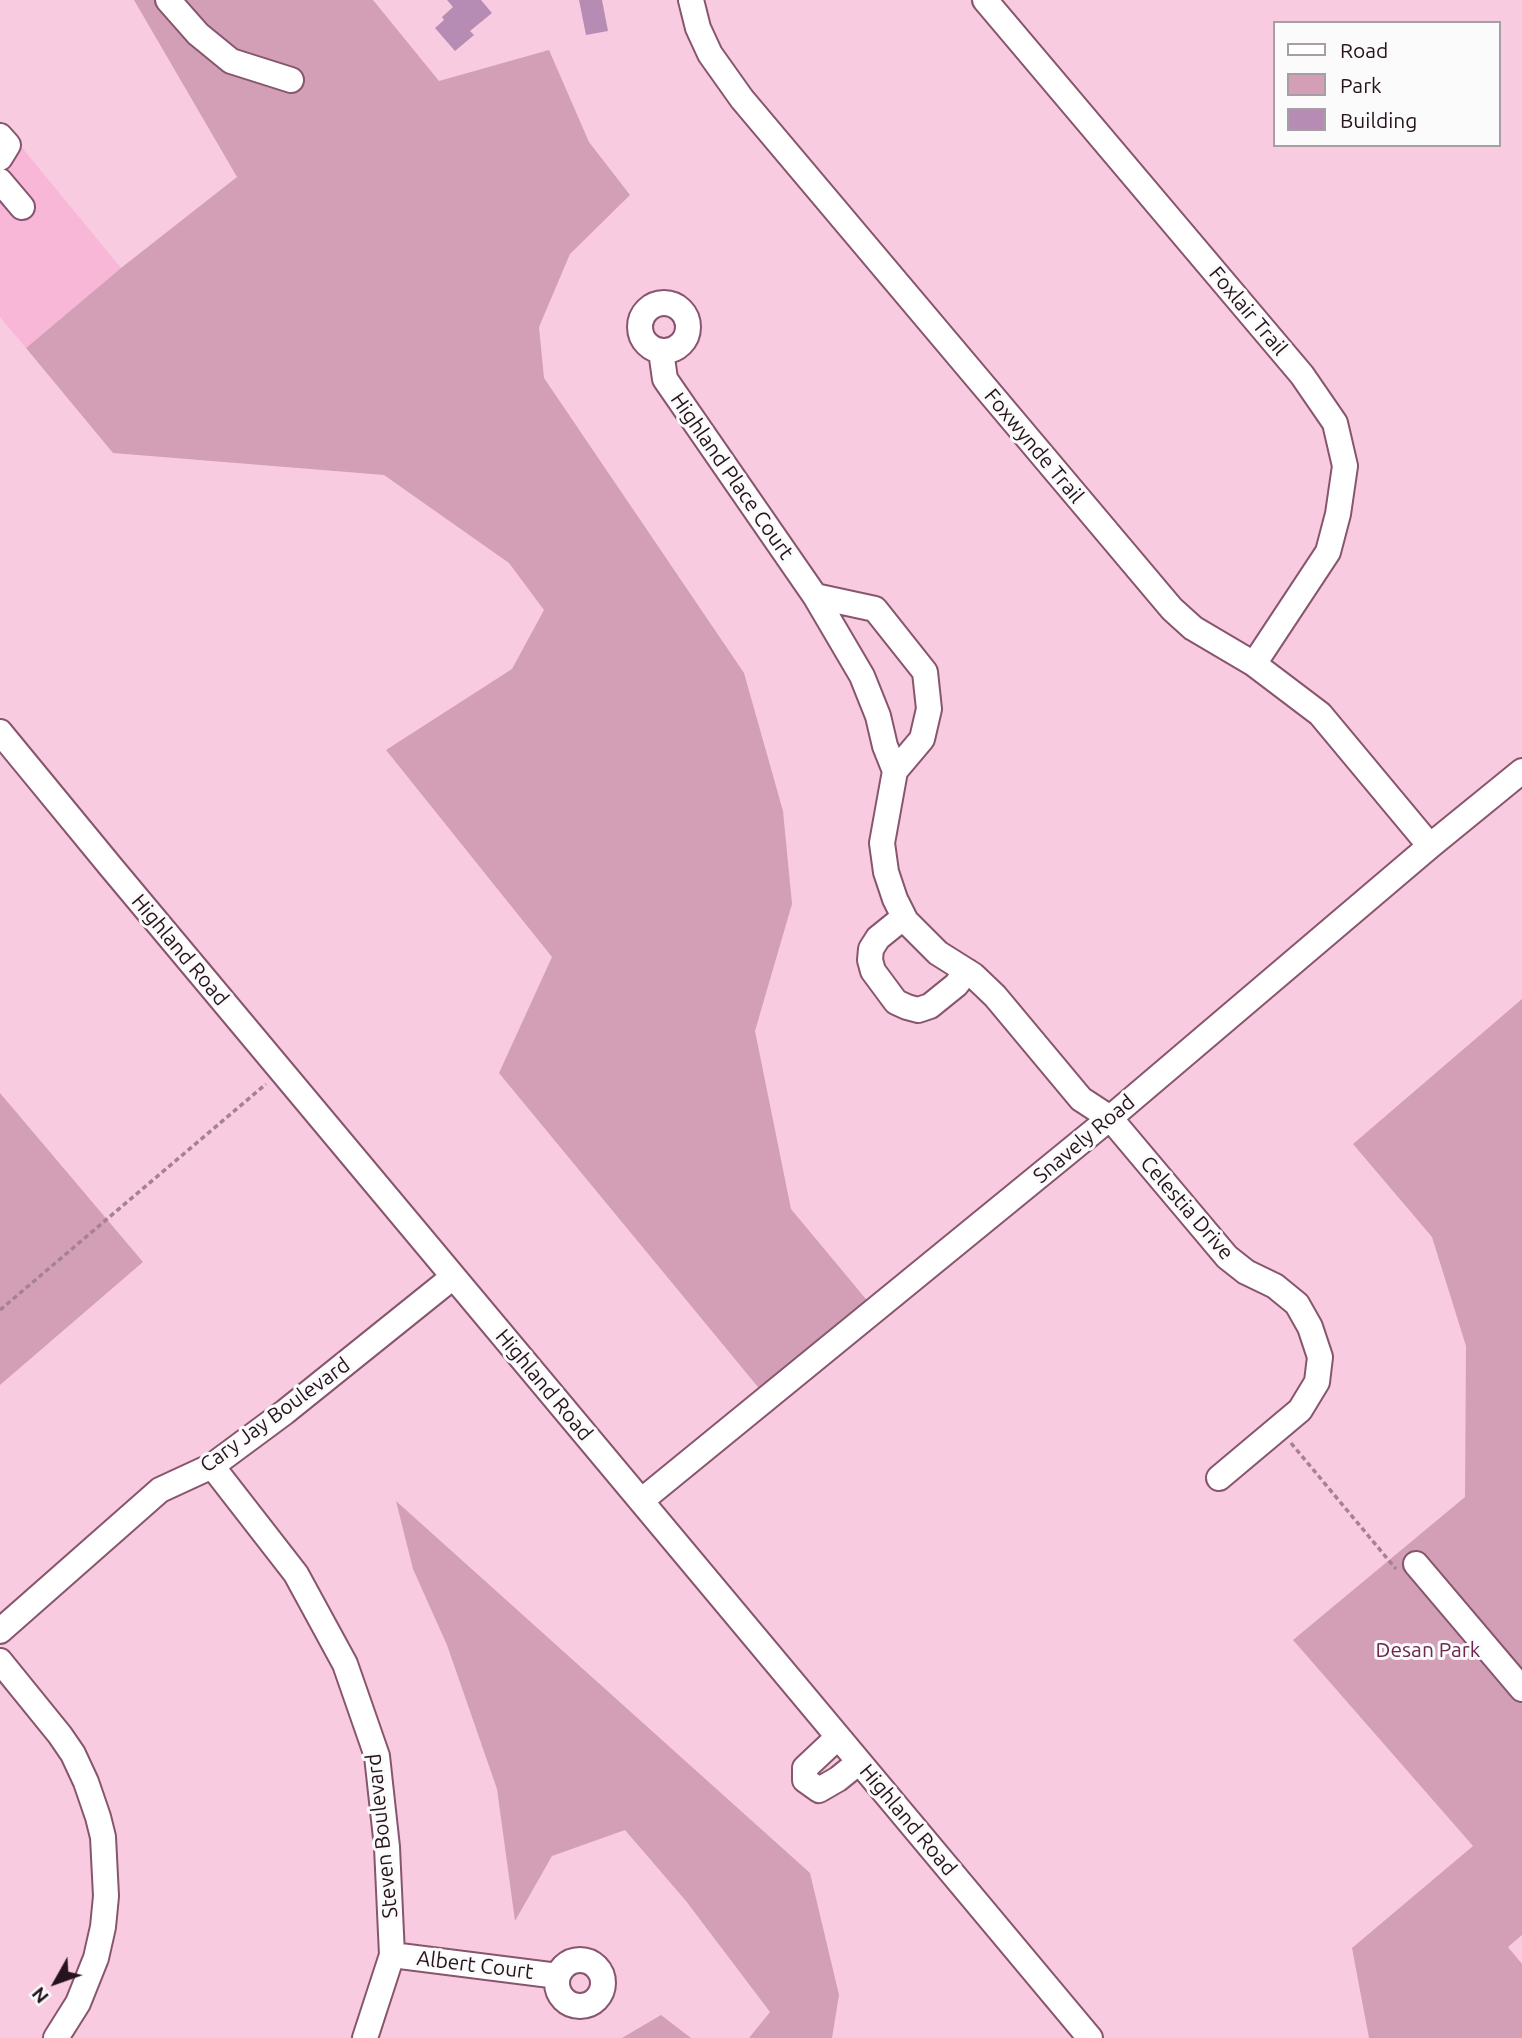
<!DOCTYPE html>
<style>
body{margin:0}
#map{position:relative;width:1522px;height:2038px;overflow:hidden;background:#f9cbe0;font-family:Ubuntu,sans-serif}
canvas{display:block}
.legend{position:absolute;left:1273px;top:21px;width:228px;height:126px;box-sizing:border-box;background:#fbfbfb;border:2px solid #a69ea2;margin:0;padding:9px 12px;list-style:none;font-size:21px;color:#27131d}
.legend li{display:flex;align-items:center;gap:14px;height:35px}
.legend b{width:35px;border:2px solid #a69ea2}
.north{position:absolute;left:21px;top:1947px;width:70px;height:70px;-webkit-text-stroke:5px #fbfbfb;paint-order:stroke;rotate:230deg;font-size:19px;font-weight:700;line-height:28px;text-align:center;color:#27131d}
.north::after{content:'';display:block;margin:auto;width:24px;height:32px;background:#27131d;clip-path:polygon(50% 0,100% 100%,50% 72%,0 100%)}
</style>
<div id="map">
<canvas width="1522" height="2038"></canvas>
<ul class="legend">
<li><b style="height:9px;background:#fff"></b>Road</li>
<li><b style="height:19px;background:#d29fb7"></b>Park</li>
<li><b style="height:19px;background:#b78cb4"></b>Building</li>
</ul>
<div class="north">N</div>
</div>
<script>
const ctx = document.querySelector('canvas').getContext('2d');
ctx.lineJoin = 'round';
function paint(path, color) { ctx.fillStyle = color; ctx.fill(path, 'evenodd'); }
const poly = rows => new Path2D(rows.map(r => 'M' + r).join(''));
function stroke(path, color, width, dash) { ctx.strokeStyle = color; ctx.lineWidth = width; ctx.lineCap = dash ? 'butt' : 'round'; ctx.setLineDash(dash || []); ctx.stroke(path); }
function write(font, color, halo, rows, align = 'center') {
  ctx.font = font + ' Ubuntu,sans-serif'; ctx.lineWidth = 6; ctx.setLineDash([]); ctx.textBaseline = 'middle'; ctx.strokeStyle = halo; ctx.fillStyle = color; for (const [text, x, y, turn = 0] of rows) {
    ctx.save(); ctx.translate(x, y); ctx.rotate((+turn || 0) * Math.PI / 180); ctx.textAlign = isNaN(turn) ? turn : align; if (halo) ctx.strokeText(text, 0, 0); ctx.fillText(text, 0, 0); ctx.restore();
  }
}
paint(poly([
 [0,121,121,268,26,348,0,317]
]), '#f8b7d6');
paint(poly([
 [134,0,373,0,439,81,549,50,589,142,630,195,570,254,539,327,544,378,744,673,783,811,792,904,755,1031,791,1209,875,1310,767,1398,499,1073,552,957,386,750,512,669,544,610,509,563,384,475,113,453,26,348,121,268,237,177],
 [1522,999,1522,1935,1508,1947,1522,1964,1522,2038,1369,2038,1352,1948,1473,1846,1293,1640,1465,1497,1466,1346,1432,1237,1353,1144],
 [0,1093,143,1262,0,1385],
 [396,1501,810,1873,839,1995,832,2038,749,2038,770,2012,686,1901,625,1830,552,1856,515,1921,497,1789,447,1645,413,1569],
 [661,2015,691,2038,622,2038]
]), '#d29fb7');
paint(poly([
 [447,0,481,0,492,13,470,31,474,35,455,51,435,28,444,20,442,17,453,7],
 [579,0,602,0,608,31,586,35]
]), '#b78cb4');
const minor = poly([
 [168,0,198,34,231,61,291,80],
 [691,0,698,28,710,54,742,99,1172,609,1193,628,1254,664,1320,714,1430,846],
 [985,0,1302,375,1335,423,1345,466,1338,514,1328,552,1254,664],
 [0,136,8,145,0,158],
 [0,181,22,207],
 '640 327a24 24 0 1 1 48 0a24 24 0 1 1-48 0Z',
 [661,351,665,379,815,596,862,676,878,716,885,746,895,771,922,739,929,709,925,672,875,609,815,596],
 [0,732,111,867,1090,2038],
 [895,771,882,843,886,872,895,899,906,921,938,953,973,975,995,996,1081,1099,1110,1118,1227,1257,1246,1272,1275,1286,1297,1304,1310,1327,1320,1357,1317,1382,1300,1410,1219,1478],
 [904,917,878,938,871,949,870,960,873,971,896,1002,907,1007,918,1010,930,1006,956,985,967,971],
 [212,1466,296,1574,345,1664,377,1756,387,1847,392,1955,365,2038],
 [641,1501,1110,1118,1430,846,1522,771],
 [1416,1564,1522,1689],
 [0,1631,160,1490,212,1466,285,1412,453,1277],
 [0,1661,60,1735,73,1754,86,1782,98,1817,103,1837,106,1896,103,1927,96,1958,78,2003,56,2038],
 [838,1737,805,1768,805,1780,819,1790,838,1779,859,1762],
 [392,1955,558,1976],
 '557 1983a23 23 0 1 1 46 0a23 23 0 1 1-46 0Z'
]);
stroke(minor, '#87556e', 28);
stroke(poly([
 [0,1310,266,1084],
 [1291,1443,1396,1569]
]), '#a58192', 3.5, [5, 3.5]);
stroke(minor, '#fff', 24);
write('21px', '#27131d', '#fbfbfb', [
 ["Foxlair Trail",1248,311,50],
 ["Foxwynde Trail",1034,446,50],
 ["Highland Place Court",732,476,55],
 ["Highland Road",180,950,50],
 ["Snavely Road",1084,1139,-40],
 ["Celestia Drive",1187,1208,49],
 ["Highland Road",544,1385,50],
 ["Cary Jay Boulevard",275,1415,-36],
 ["Highland Road",908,1820,50],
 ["Steven Boulevard",382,1836,-96],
 ["Albert Court",475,1965,7]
]);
write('21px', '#6d264e', '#fbfbfb', [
 ["Desan Park",1428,1650]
]);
</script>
